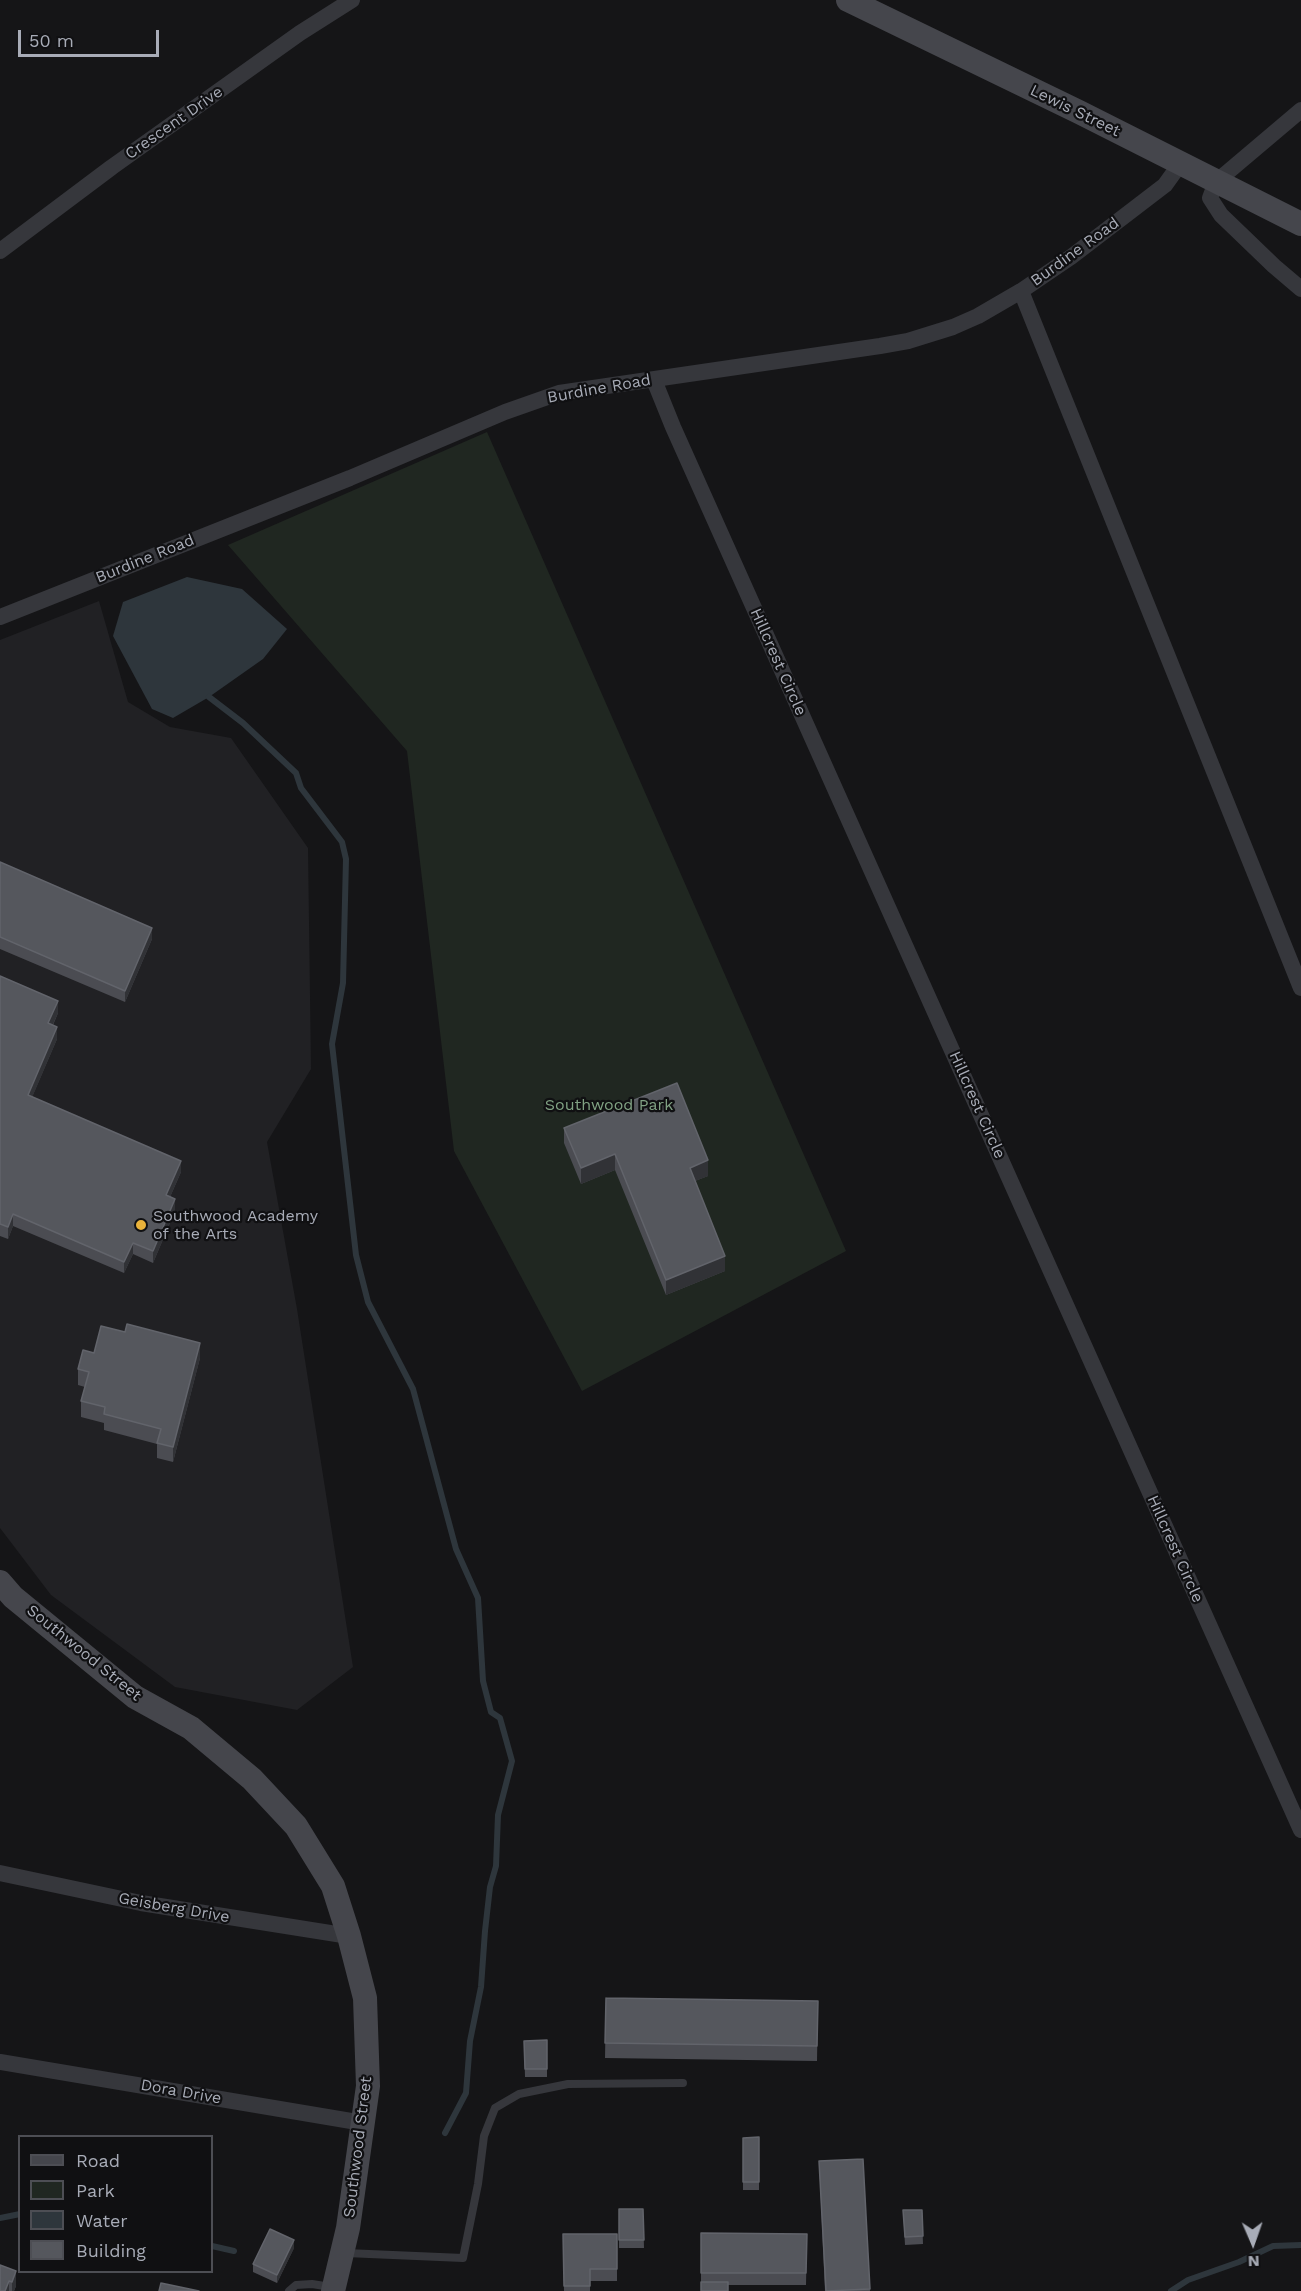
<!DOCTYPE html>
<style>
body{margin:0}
#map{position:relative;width:1301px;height:2291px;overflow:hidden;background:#151517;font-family:"Work Sans",sans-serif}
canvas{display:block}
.legend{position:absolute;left:18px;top:2135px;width:195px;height:138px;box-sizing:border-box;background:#101012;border:2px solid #4d4e54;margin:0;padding:8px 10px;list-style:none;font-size:18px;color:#a8acb7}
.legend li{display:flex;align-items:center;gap:12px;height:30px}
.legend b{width:30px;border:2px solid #4d4e54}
.north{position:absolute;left:1223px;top:2213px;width:60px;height:60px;-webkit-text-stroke:4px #101012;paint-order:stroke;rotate:178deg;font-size:16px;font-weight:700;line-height:24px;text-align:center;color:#a8acb7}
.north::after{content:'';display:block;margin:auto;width:21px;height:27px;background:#a8acb7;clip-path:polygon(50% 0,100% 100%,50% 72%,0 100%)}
.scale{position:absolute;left:18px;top:30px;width:141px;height:27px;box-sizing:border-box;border:3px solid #a8acb7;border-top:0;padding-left:8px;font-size:18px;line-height:21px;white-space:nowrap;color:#a8acb7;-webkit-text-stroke:4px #101012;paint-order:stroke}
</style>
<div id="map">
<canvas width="1301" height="2291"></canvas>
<ul class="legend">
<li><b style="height:8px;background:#45464c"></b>Road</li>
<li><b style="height:16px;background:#202721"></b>Park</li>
<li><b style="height:16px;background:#2e363c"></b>Water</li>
<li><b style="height:16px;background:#55575d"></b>Building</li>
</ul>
<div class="north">N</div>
<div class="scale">50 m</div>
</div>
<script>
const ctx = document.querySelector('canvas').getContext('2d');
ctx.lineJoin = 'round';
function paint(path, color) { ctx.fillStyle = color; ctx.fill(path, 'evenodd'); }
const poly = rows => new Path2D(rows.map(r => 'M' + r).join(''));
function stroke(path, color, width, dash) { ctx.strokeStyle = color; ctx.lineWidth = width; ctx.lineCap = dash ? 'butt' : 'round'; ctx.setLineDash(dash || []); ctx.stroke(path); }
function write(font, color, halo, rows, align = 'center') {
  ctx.font = font + ' "Work Sans",sans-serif'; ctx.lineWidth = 4.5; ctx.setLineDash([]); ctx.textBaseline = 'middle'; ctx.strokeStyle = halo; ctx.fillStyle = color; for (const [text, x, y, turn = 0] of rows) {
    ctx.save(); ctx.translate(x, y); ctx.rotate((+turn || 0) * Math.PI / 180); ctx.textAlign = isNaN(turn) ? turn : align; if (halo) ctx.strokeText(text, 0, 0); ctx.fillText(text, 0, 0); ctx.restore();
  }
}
paint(poly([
 [99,601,128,702,170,727,231,738,308,848,311,1069,267,1142,297,1309,353,1667,297,1710,175,1687,51,1595,0,1528,0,640]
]), '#212124');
paint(poly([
 [487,432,846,1251,582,1391,454,1151,407,751,228,545]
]), '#202721');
paint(poly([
 [187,577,242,589,287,629,263,659,209,697,173,718,152,709,113,636,123,602]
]), '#2e363c');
stroke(poly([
 [209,697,243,723,296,773,301,788,342,842,346,859,343,983,332,1044,356,1255,368,1302,413,1389,456,1549,478,1598,483,1681,491,1712,500,1718,512,1761,498,1815,496,1866,490,1887,485,1931,481,1987,470,2041,466,2093,445,2133],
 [0,2218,20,2214],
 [212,2246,234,2251],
 [1171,2291,1188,2280,1239,2262,1273,2246,1301,2245]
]), '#2e363c', 6);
stroke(poly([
 [346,2253,463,2258,478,2184,484,2136,495,2108,519,2094,568,2084,683,2083],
 [289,2291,296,2285,312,2284,331,2287]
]), '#36373c', 8);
stroke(poly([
 [1301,110,1216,182,1210,198,1221,215,1274,266,1301,289],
 [0,251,112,167,300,33,352,0],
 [1021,291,1301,988],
 [654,380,673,427,1301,1830],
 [0,617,350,478,505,412,559,393,880,346,908,341,953,327,978,316,1021,291,1071,257,1165,185,1180,164],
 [0,1873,141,1903,349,1936],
 [0,2062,363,2123]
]), '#36373c', 16);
stroke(poly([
 [848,0,1079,112,1301,224],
 [0,1582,13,1597,135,1697,191,1728,252,1779,296,1826,333,1886,349,1936,365,1998,368,2086,348,2228,333,2291]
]), '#45464c', 24);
paint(poly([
 [0,862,152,939,125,1002,0,949],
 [0,976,58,1013,53,1025,57,1039,32,1097,181,1172,170,1197,175,1211,153,1263,133,1254,124,1273,13,1226,8,1239,0,1236],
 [564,1128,708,1176,695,1181,725,1271,666,1295,615,1170,581,1184,564,1143],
 [94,1353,200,1358,173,1462,157,1458,157,1444,104,1430,104,1423,81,1417,81,1401,85,1387,78,1385,78,1369],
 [606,1998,818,2001,817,2061,605,2058],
 [547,2040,547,2077,525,2077,524,2041],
 [759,2137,759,2190,743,2190,743,2138],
 [863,2159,870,2291,825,2291,819,2161],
 [619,2209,643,2209,644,2248,619,2248],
 [903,2210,922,2210,923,2244,905,2245],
 [701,2233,807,2234,806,2285,728,2285,701,2282],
 [563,2234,617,2234,617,2281,590,2281,590,2291,564,2291],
 [294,2248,277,2283,253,2272,253,2264],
 [0,2265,16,2286,14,2291,0,2291]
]), '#4b4c52');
paint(poly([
 [152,928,152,939,125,1002,125,991],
 [58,1001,58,1013,48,1035,48,1023],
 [57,1027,57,1039,28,1107,28,1095],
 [615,1154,615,1170,581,1184,581,1168],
 [708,1160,708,1176,690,1183,690,1168],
 [181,1161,181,1172,166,1206,166,1195],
 [175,1199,175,1211,153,1263,153,1251],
 [13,1214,13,1226,8,1239,8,1227],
 [133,1243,133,1254,124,1273,124,1262],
 [725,1256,725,1271,666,1295,666,1280],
 [200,1343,200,1358,173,1462,173,1447],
 [294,2240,294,2248,277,2283,277,2275],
 [16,2271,16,2286,14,2291,12,2291,12,2282],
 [9,2281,9,2291,5,2291]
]), '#313236');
const building = poly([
 [0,862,152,928,125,991,0,937,0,862],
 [0,976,58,1001,48,1023,57,1027,28,1095,181,1161,166,1195,175,1199,153,1251,133,1243,124,1262,13,1214,8,1227,0,1224,0,976],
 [677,1083,708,1160,690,1168,725,1256,666,1280,615,1154,581,1168,564,1128,677,1083],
 [127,1324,200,1343,173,1447,157,1443,161,1429,104,1414,105,1407,81,1401,89,1372,78,1369,83,1350,94,1353,101,1326,125,1332,127,1324],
 [606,1998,818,2001,817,2046,605,2043,606,1998],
 [547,2040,547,2069,525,2069,524,2041,547,2040],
 [759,2137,759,2182,743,2182,743,2138,759,2137],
 [863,2159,870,2289,826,2291,819,2161,863,2159],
 [619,2209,643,2209,644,2240,619,2240,619,2209],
 [903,2210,922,2210,923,2236,905,2237,903,2210],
 [270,2229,294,2240,277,2275,253,2264,270,2229],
 [701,2233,807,2234,806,2273,701,2273,701,2233],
 [563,2234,617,2234,617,2269,590,2269,590,2286,564,2286,563,2234],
 [0,2265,16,2271,12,2282,9,2281,5,2291,0,2291,0,2265],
 [701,2282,728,2282,728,2291,701,2291,701,2282],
 [161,2283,199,2291,159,2291,161,2283]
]);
paint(building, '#55575d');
stroke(building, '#62646b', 1.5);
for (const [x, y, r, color] of [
 [141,1225,6,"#eab33b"]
]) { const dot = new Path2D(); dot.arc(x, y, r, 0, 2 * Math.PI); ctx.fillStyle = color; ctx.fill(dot); stroke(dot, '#101012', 2); }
write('16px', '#a8acb7', '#101012', [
 ["Lewis Street",1075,111,26],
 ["Crescent Drive",174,123,-35],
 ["Burdine Road",1075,252,-36],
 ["Burdine Road",599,389,-10],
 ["Burdine Road",145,559,-22],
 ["Hillcrest Circle",778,662,66],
 ["Hillcrest Circle",977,1105,66],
 ["Hillcrest Circle",1175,1549,66],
 ["Southwood Street",84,1653,39],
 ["Geisberg Drive",174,1908,10],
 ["Dora Drive",181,2092,10],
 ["Southwood Street",358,2147,-83]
]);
write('16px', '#80a183', '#101012', [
 ["Southwood Park",609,1105]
]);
write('16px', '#a8acb7', '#101012', [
 ["Southwood Academy",153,1216],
 ["of the Arts",153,1234]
], 'left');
</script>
